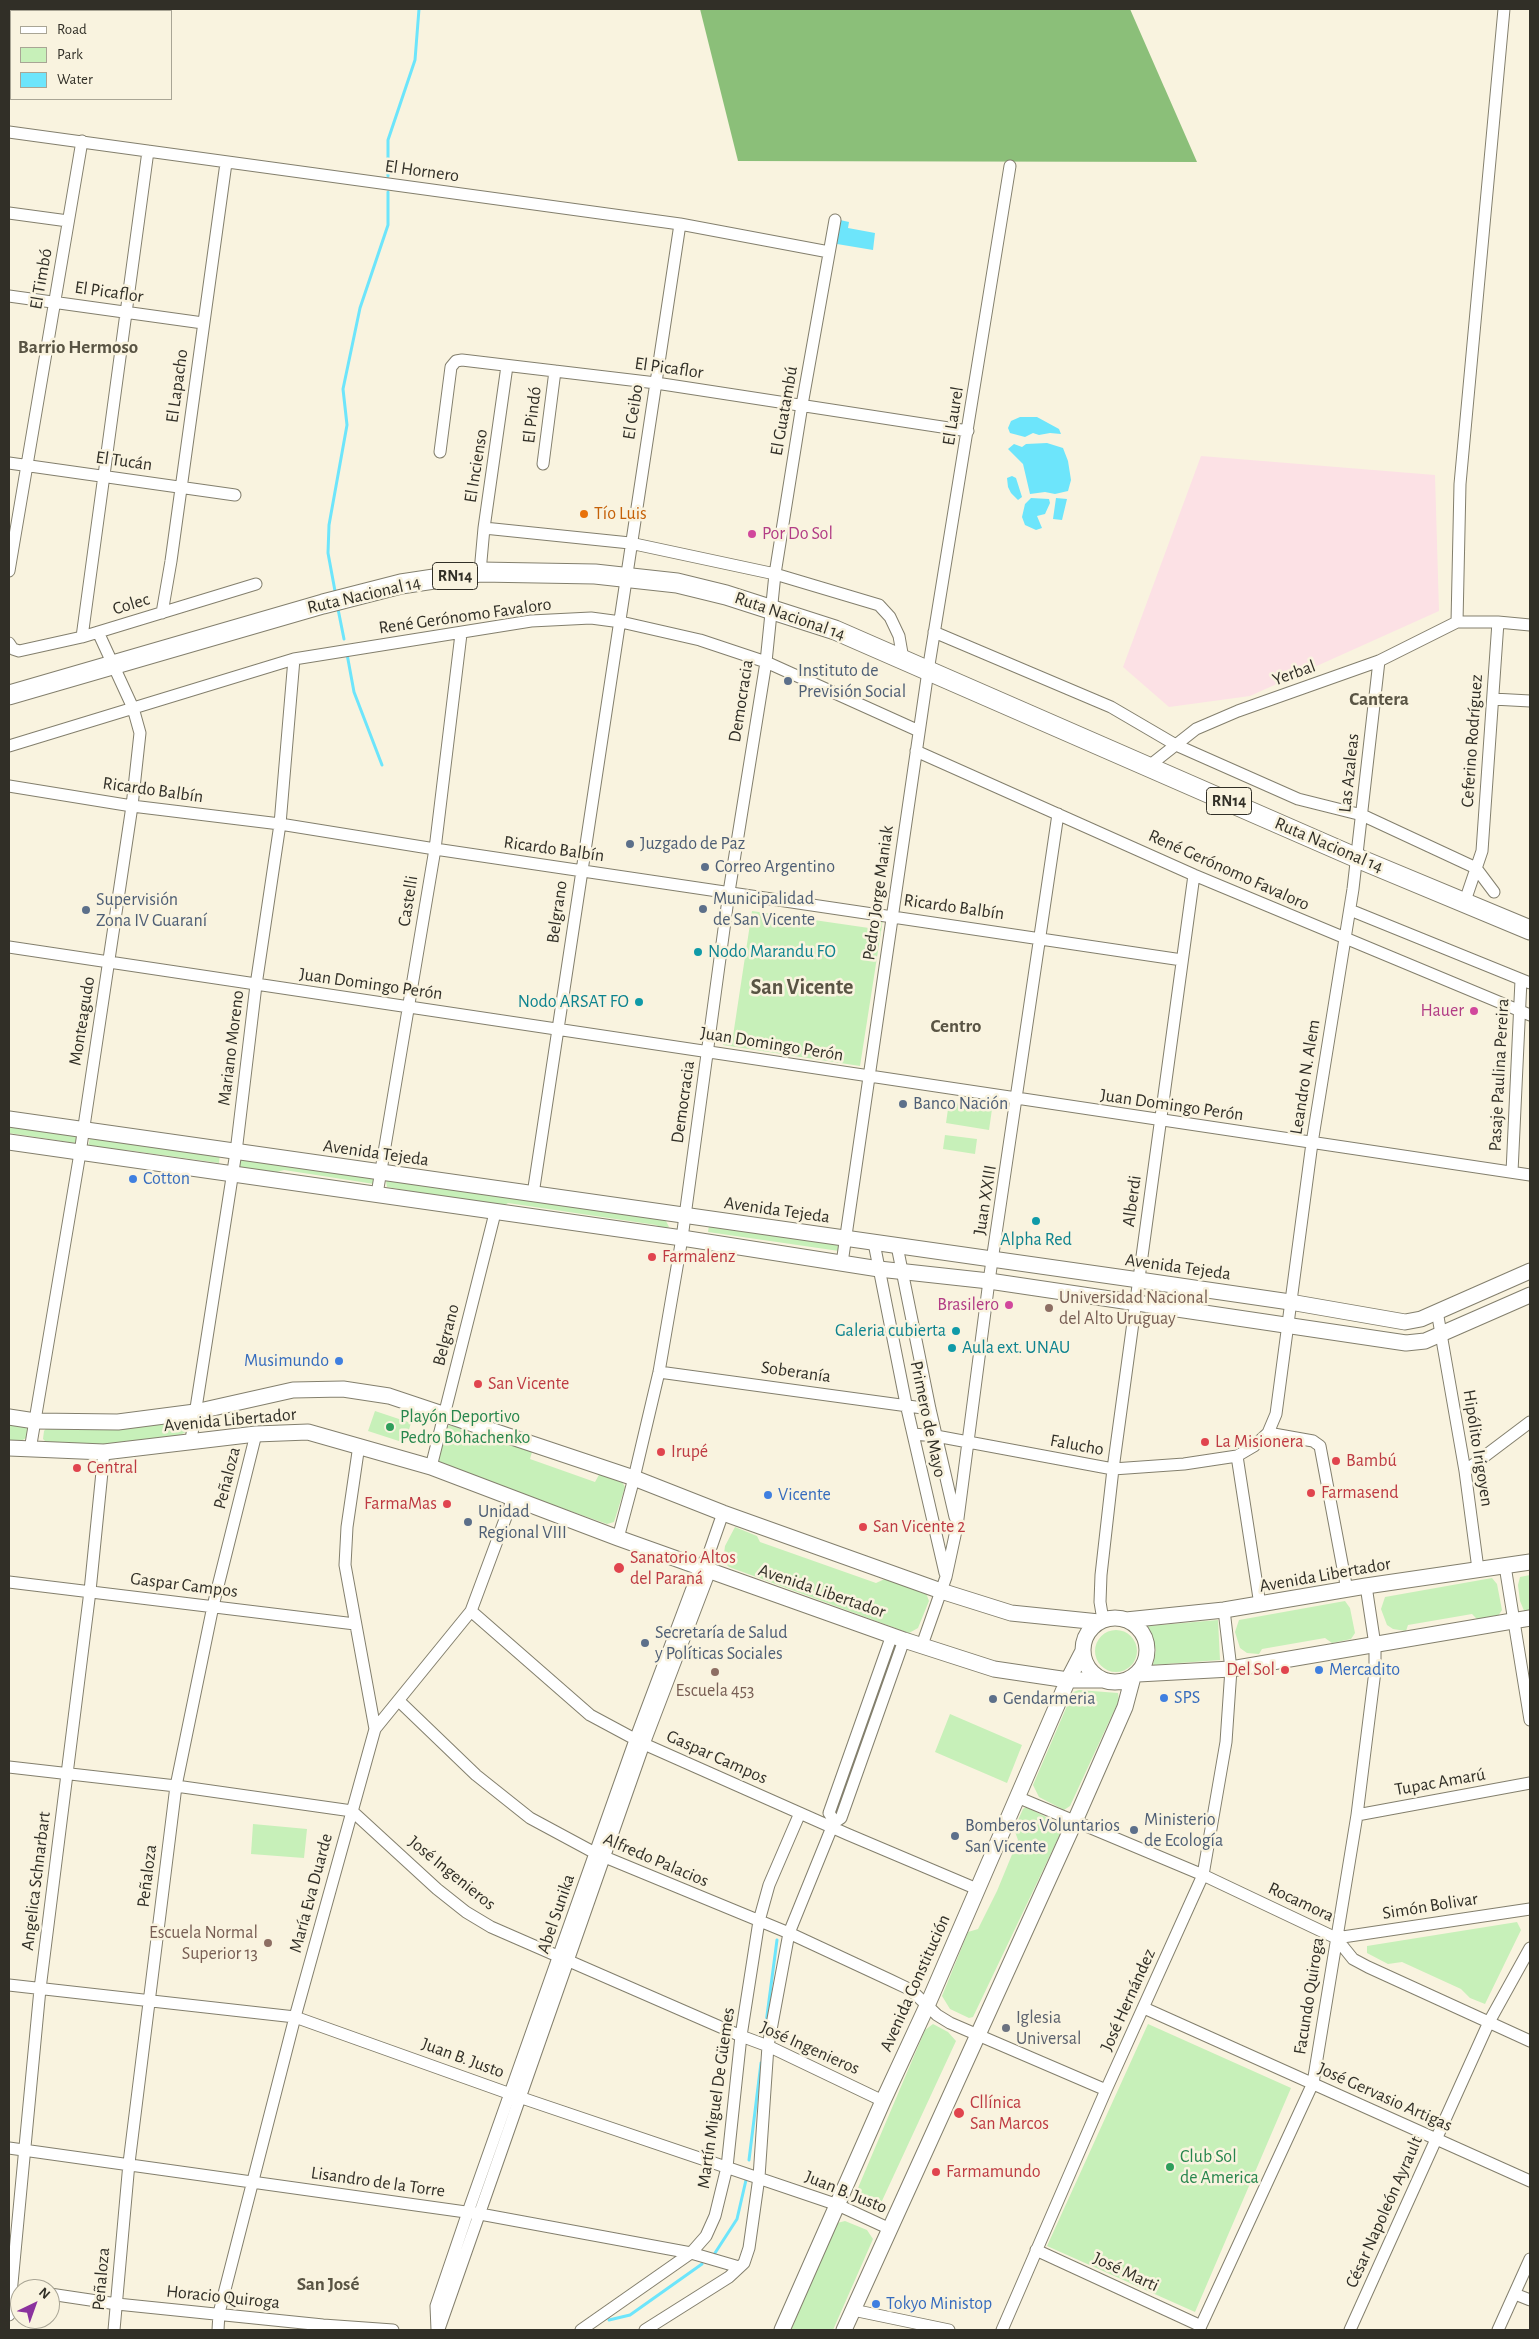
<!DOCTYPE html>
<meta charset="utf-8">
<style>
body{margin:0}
#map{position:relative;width:1539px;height:2339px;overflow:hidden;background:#f9f3df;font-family:"Alegreya Sans",sans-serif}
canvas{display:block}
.frame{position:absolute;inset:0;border:10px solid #312f27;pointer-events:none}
.legend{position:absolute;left:10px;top:10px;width:162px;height:90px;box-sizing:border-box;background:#f9f3df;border:1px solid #a9a595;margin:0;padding:6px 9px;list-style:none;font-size:15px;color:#312f27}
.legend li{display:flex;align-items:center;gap:10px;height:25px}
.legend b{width:25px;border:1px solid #a9a595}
.north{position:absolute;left:10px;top:2279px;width:50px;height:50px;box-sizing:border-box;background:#f9f3df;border:1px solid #a9a595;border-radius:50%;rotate:42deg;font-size:14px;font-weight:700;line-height:20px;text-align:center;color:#312f27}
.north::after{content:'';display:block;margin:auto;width:18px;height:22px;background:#8b329e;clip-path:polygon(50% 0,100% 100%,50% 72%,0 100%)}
</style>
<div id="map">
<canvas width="1539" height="2339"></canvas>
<div class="frame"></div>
<ul class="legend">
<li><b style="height:6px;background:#fff"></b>Road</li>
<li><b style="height:14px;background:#c7f0b9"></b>Park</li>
<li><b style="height:14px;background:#6de5fb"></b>Water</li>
</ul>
<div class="north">N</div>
</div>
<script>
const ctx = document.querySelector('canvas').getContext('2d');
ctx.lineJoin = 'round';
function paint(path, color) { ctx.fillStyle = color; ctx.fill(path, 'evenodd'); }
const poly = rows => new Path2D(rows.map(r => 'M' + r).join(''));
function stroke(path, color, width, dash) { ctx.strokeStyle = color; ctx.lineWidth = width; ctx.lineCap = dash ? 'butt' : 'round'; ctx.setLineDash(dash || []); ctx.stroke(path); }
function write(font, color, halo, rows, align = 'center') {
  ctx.font = font + ' "Alegreya Sans",sans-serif'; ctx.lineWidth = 5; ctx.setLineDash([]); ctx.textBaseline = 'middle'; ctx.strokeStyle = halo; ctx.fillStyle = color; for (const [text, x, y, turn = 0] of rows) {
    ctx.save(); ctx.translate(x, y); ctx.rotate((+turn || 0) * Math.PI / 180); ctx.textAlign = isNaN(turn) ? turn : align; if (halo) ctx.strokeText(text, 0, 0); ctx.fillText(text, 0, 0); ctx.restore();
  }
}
paint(poly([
 [1201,456,1435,475,1439,611,1250,696,1169,707,1123,667]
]), '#fce1e5');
paint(poly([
 [752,911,869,928,871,918,883,919,860,1066,723,1045,723,1036,733,1036],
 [949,1102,992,1109,989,1130,946,1123],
 [9,1124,75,1134,77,1138,75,1143,9,1133],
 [945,1135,977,1139,975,1154,943,1149],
 [90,1138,220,1154,219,1163,126,1150,117,1151,88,1147],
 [241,1157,374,1175,374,1184,284,1170,277,1172,239,1167],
 [389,1178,665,1219,669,1227,664,1229,656,1225,508,1203,502,1207,387,1187,386,1181],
 [709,1225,839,1244,839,1251,708,1232],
 [375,1411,411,1423,405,1443,368,1431],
 [184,1420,187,1426,186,1432,178,1436,123,1444,49,1445,43,1439,44,1431,48,1426,71,1428,141,1427],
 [9,1421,23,1424,28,1428,26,1438,21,1441,9,1440],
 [450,1425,532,1452,530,1459,595,1482,600,1473,621,1480,625,1487,614,1522,607,1524,439,1465,437,1460,446,1427],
 [735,1527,757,1536,760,1542,876,1583,887,1578,926,1593,929,1601,918,1628,909,1633,729,1567,723,1561,725,1546],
 [1530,1575,1530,1612,1525,1613,1520,1601,1518,1585,1520,1577],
 [1492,1578,1497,1584,1502,1610,1498,1616,1478,1620,1472,1614,1408,1625,1406,1631,1393,1629,1387,1625,1381,1609,1385,1597],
 [1345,1601,1350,1608,1355,1633,1351,1639,1332,1643,1325,1638,1262,1649,1259,1654,1247,1653,1240,1648,1235,1632,1239,1620],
 [1218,1620,1220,1660,1153,1665,1156,1650,1148,1626],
 '1095 1651a21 21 0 1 1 42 0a21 21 0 1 1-42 0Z',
 [1079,1690,1118,1693,1119,1700,1070,1806,1064,1810,1039,1797,1033,1785,1073,1692],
 [950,1714,1022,1745,1007,1783,935,1752],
 [1026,1807,1064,1826,973,2017,969,2018,950,2009,942,1996,968,1932,978,1929,997,1891,1018,1840,1014,1829,1023,1809],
 [253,1824,307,1829,304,1858,251,1854],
 [1517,1922,1521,1930,1485,2004,1470,1998,1461,1989,1402,1962,1388,1964,1367,1953,1367,1946],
 [933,2024,948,2032,956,2041,881,2203,872,2209,859,2204,855,2195,925,2030],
 [1148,2024,1291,2088,1195,2312,1047,2246],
 [845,2221,867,2230,873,2239,833,2330,791,2330,837,2223]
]), '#c7f0b9');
paint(poly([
 [700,9,1130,9,1197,162,738,161]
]), '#8bbf79');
paint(poly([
 [840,220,849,222,848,228,875,233,873,250,837,244],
 [1020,417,1037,417,1059,429,1061,434,1050,433,1039,435,1033,433,1025,437,1010,433,1008,428,1011,421],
 [1047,443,1063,448,1068,461,1071,480,1068,491,1055,494,1045,492,1030,494,1023,464,1008,449,1014,444,1022,447,1026,444],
 [1012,476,1016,478,1022,497,1018,500,1011,493,1008,487,1007,478],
 [1031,498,1049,499,1050,503,1045,514,1037,516,1042,528,1036,530,1025,525,1022,517,1025,504],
 [1056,498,1067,499,1062,520,1053,519]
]), '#6de5fb');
stroke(poly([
 [388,176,388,140,415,60,419,9],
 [335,591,328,553,329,525,347,425,343,389,360,308,388,225,388,192],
 [338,609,344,639],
 [347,654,354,692,382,765],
 [765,2031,777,1940],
 [749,2160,761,2063],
 [715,2253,737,2219,746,2180],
 [609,2320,630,2315,702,2264]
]), '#6de5fb', 3);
const minor = poly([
 [9,132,680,224,829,252],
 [9,213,68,221],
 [9,296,203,323],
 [440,452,451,367,456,361,462,360,656,383,968,431],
 [9,463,235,495],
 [543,464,555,371],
 [484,528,630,543,775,574,879,605,890,617,899,636,903,659],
 [9,571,82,141],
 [480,572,484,528,507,366],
 [162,613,171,561,226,163],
 [1457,622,1460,484,1504,9],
 [1498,622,1530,625],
 [934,632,1111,707,1176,745,1298,799,1362,815,1476,868,1494,892],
 [82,637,148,151],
 [9,643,13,649,19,651,82,637,256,584],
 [1493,699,1530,701],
 [9,746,294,659,531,621,591,618,621,622,700,640,766,662,919,731],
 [916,751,1194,875,1530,1015],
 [1149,766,1196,729,1238,711,1379,661,1457,622,1498,622,1482,851,1465,901],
 [9,786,132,806,280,824,435,849,1182,960],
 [1350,910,1530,983],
 [9,947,1530,1175],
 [1512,1172,1521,980],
 [377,1194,435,849,461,634],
 [533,1194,680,224],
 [874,1243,906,1404,945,1573],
 [897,1246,930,1409,955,1517],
 [842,1263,928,671,1010,166],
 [1437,1311,1465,1471,1478,1569],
 [659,1372,930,1409],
 [1268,1433,1313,1441,1320,1446,1347,1590],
 [913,1434,936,1436,1113,1469,1184,1464,1237,1456,1254,1446,1268,1433,1276,1414,1312,1143,1353,889,1379,661],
 [191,1440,236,1152,256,985,280,824,294,659],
 [359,1445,347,1527,345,1565,375,1729],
 [30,1450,80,1153,132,806,140,733,133,708,98,632],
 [1237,1456,1260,1605],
 [431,1467,495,1213],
 [1465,1471,1530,1422],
 [618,1538,634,1478,659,1372,682,1238,729,892,766,662,775,574,802,405,835,220],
 [1505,1566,1530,1720],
 [9,1582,355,1624],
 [471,1611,590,1715,644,1744,847,1834,977,1889],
 [1103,1620,1100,1602,1101,1575,1113,1469,1194,875],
 [922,1645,946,1577,957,1526,989,1281,1058,814],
 [399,1701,476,1775,530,1818,595,1853,789,1933,890,1980,911,1990,937,2015,950,2023,1106,2090],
 [9,1767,176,1786,352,1811,437,1889,466,1912,491,1927,741,2036,768,2046,883,2101],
 [1017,1797,1203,1875,1336,1938,1353,1959,1368,1967,1530,2041],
 [1357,1815,1530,1783],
 [835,1822,829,1813,892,1635],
 [1336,1938,1530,1909],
 [9,1985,295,2017,519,2097,838,2205,890,2229],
 [1144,2008,1530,2181],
 [9,2148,480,2214,691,2253,739,2267],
 [1036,2250,1201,2326],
 [50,2294,117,2304,323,2325,393,2330],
 [1515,2294,1530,2300],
 [853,2310,949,2330],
 [9,2315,40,1989,90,1591,104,1452],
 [439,2329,644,1744,710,1571],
 [114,2330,129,2163,176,1786,213,1606,256,1434],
 [218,2330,219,2313,295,2017,375,1729,471,1611,513,1498],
 [437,2330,436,2306,468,2212,635,1740,700,1567,708,1556,723,1513],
 [581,2330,691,2253,706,2236,715,2216,727,2167,741,2036,759,1921,769,1885,800,1813],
 [645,2330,729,2277,744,2263,749,2248,759,2177,768,2046,789,1933,832,1827,835,1822,841,1818,904,1640],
 [1002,2330,1106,2090,1203,1875,1226,1742,1231,1669,1224,1610],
 [1199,2330,1313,2083,1357,1815,1375,1671,1375,1645,1366,1586],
 [1350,2330,1489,2022,1530,1948],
 [1498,2330,1530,2259]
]);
const secondary = poly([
 [9,1119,1139,1280,1290,1302,1405,1322,1421,1319,1530,1271],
 [9,1142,682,1238,879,1269,989,1281,1406,1343,1425,1341,1530,1295],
 [9,1417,35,1421,118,1422,195,1412,293,1390,343,1389,389,1396,634,1478,723,1513,941,1591,1011,1613,1099,1622],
 [9,1448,104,1452,256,1434,308,1432,431,1467,618,1538,904,1640,994,1669,1068,1680,1104,1680],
 '1083 1650a32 32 0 1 1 64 0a32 32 0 1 1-64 0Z',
 [1126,1620,1224,1610,1366,1586,1530,1562],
 [1138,1674,1231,1669,1530,1618],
 [782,2330,883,2101,927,2006,1068,1680,1083,1651],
 [844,2330,1075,1821,1125,1707,1133,1677]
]);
const trunk = poly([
 [9,695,323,604,401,584,480,572,595,574,677,583,726,595,835,630,1357,858,1530,930]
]);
stroke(minor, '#837f6d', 13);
stroke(secondary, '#837f6d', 17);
stroke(trunk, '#837f6d', 21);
stroke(minor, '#fff', 11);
stroke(secondary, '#fff', 15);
stroke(trunk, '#fff', 19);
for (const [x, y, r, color] of [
 [584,514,5,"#e8710a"],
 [752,534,5,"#d1479c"],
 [788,681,5,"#5c6f8a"],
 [630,844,5,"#5c6f8a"],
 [705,867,5,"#5c6f8a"],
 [703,909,5,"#5c6f8a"],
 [86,910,5,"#5c6f8a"],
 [698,952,5,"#0f9aa8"],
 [639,1002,5,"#0f9aa8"],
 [1474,1011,5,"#d1479c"],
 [903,1104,5,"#5c6f8a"],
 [133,1179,5,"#3f7fe0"],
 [1036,1221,5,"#0f9aa8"],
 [652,1257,5,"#e0444e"],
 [1009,1305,5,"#d1479c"],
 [1049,1308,5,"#8d6e63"],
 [956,1331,5,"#0f9aa8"],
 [952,1348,5,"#0f9aa8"],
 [339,1361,5,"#3f7fe0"],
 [478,1384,5,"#e0444e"],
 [390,1427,5,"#2e9e5b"],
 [1205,1442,5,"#e0444e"],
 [661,1452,5,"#e0444e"],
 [1336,1461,5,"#e0444e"],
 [77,1468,5,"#e0444e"],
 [1311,1493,5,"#e0444e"],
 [768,1495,5,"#3f7fe0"],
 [447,1504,5,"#e0444e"],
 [468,1522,5,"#5c6f8a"],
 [863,1527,5,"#e0444e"],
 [619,1568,6,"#e0444e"],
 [645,1643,5,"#5c6f8a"],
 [1285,1670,5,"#e0444e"],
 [1319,1670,5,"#3f7fe0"],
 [715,1672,5,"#8d6e63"],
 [1164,1698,5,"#3f7fe0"],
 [993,1699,5,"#5c6f8a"],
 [1134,1830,5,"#5c6f8a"],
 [955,1836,5,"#5c6f8a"],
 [268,1943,5,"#8d6e63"],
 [1006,2028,5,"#6b7280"],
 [959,2113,6,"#e0444e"],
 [1170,2167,5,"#2e9e5b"],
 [936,2172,5,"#e0444e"],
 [876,2304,5,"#3f7fe0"]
]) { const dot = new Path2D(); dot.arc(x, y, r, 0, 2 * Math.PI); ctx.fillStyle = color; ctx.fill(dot); stroke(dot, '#f9f3df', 2); }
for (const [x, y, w] of [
 [455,576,45],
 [1229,801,45]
]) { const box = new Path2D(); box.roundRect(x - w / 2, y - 13.5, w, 27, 4); ctx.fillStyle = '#f9f3df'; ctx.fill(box); stroke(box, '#312f27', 1); }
write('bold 16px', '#312f27', null, [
 ["RN14",455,576],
 ["RN14",1229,801]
]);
write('18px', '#312f27', '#f9f3df', [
 ["El Hornero",422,171,8],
 ["El Timbó",41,279,-80],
 ["El Picaflor",109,292,8],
 ["El Picaflor",669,368,8],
 ["El Lapacho",177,386,-82],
 ["El Guatambú",784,411,-80],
 ["El Ceibo",633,412,-81],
 ["El Pindó",532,415,-83],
 ["El Laurel",953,416,-81],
 ["El Tucán",124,461,8],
 ["El Incienso",476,466,-81],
 ["Ruta Nacional 14",364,595,-13],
 ["Colec",131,604,-17],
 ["René Gerónomo Favaloro",465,616,-8],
 ["Ruta Nacional 14",790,616,19],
 ["Yerbal",1294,673,-20],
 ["Democracia",741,701,-81],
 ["Ceferino Rodríguez",1472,741,-86],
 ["Las Azaleas",1349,773,-84],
 ["Ricardo Balbín",153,790,8],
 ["Ruta Nacional 14",1329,845,23],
 ["Ricardo Balbín",554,849,8],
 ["René Gerónomo Favaloro",1229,870,24],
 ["Pedro Jorge Maniak",878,893,-82],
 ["Castelli",408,901,-81],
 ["Ricardo Balbín",954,907,8],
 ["Belgrano",557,912,-82],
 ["Juan Domingo Perón",371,984,8],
 ["Monteagudo",82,1021,-81],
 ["Juan Domingo Perón",772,1044,9],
 ["Mariano Moreno",231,1048,-83],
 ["Pasaje Paulina Pereira",1499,1075,-87],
 ["Leandro N. Alem",1305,1077,-81],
 ["Democracia",683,1102,-82],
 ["Juan Domingo Perón",1172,1105,8],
 ["Avenida Tejeda",376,1153,8],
 ["Juan XXIII",985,1200,-81],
 ["Alberdi",1132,1201,-82],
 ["Avenida Tejeda",777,1210,8],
 ["Avenida Tejeda",1178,1267,8],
 ["Belgrano",446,1335,-76],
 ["Soberanía",796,1372,8],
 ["Primero de Mayo",928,1419,78],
 ["Avenida Libertador",230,1420,-5],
 ["Falucho",1077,1445,10],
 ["Hipólito Irigoyen",1478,1448,81],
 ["Peñaloza",227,1478,-76],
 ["Avenida Libertador",1325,1575,-10],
 ["Gaspar Campos",184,1585,7],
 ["Avenida Libertador",822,1591,19],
 ["Gaspar Campos",717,1757,24],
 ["Tupac Amarú",1440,1782,-10],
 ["Alfredo Palacios",656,1860,23],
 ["José Ingenieros",452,1873,39],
 ["Peñaloza",147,1876,-83],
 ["Angelica Schnarbart",36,1881,-83],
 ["María Eva Duarde",311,1893,-75],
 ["Rocamora",1301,1902,25],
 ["Simón Bolivar",1430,1906,-9],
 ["Abel Sunika",556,1914,-71],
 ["Avenida Constitución",915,1983,-66],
 ["Facundo Quiroga",1309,1996,-81],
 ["José Hernández",1128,2000,-66],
 ["José Ingenieros",810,2048,24],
 ["Juan B. Justo",463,2058,20],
 ["José Gervasio Artigas",1385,2097,24],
 ["Martín Miguel De Güemes",716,2098,-82],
 ["Lisandro de la Torre",378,2182,8],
 ["Juan B. Justo",846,2192,22],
 ["César Napoleón Ayrault",1384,2212,-66],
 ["José Marti",1126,2272,25],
 ["Peñaloza",101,2279,-85],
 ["Horacio Quiroga",223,2297,6]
]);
write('18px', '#c56008', '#f9f3df', [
 ["Tío Luis",594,514]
], 'left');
write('18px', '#b23c85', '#f9f3df', [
 ["Por Do Sol",762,534,"left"],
 ["Hauer",1464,1011],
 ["Brasilero",999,1305]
], 'right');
write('18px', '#4e5e75', '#f9f3df', [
 ["Instituto de",798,671],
 ["Previsión Social",798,692],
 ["Juzgado de Paz",640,844],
 ["Correo Argentino",715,867],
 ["Municipalidad",713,899],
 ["de San Vicente",713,920],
 ["Supervisión",96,900],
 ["Zona IV Guaraní",96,921],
 ["Banco Nación",913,1104],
 ["Unidad",478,1512],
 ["Regional VIII",478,1533],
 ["Secretaría de Salud",655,1633],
 ["y Políticas Sociales",655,1654],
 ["Gendarmeria",1003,1699],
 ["Ministerio",1144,1820],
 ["de Ecología",1144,1841],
 ["Bomberos Voluntarios",965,1826],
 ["San Vicente",965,1847]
], 'left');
write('18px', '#0d838f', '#f9f3df', [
 ["Nodo Marandu FO",708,952],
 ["Nodo ARSAT FO",629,1002,"right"],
 ["Alpha Red",1036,1240,"center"],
 ["Galeria cubierta",946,1331,"right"],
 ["Aula ext. UNAU",962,1348]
], 'left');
write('18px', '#366cbe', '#f9f3df', [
 ["Cotton",143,1179],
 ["Musimundo",329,1361,"right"],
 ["Vicente",778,1495],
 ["Mercadito",1329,1670],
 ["SPS",1174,1698],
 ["Tokyo Ministop",886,2304]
], 'left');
write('18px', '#be3a42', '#f9f3df', [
 ["Farmalenz",662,1257],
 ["San Vicente",488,1384],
 ["La Misionera",1215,1442],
 ["Irupé",671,1452],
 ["Bambú",1346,1461],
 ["Central",87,1468],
 ["Farmasend",1321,1493],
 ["FarmaMas",437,1504,"right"],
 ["San Vicente 2",873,1527],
 ["Sanatorio Altos",630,1558],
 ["del Paraná",630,1579],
 ["Del Sol",1275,1670,"right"],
 ["Cllínica",970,2103],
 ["San Marcos",970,2124],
 ["Farmamundo",946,2172]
], 'left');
write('18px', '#785e54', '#f9f3df', [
 ["Universidad Nacional",1059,1298],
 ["del Alto Uruguay",1059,1319],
 ["Escuela 453",715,1691,"center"],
 ["Escuela Normal",258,1933,"right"],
 ["Superior 13",258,1954,"right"]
], 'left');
write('18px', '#27864d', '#f9f3df', [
 ["Playón Deportivo",400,1417],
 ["Pedro Bohachenko",400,1438],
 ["Club Sol",1180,2157],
 ["de America",1180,2178]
], 'left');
write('18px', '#5b616d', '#f9f3df', [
 ["Iglesia",1016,2018],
 ["Universal",1016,2039]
], 'left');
write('bold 19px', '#595444', '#f9f3df', [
 ["Barrio Hermoso",78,347],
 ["Cantera",1379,699],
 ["Centro",956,1026],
 ["San José",328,2284]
]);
write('bold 22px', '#595444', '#f9f3df', [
 ["San Vicente",802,987]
]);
</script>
